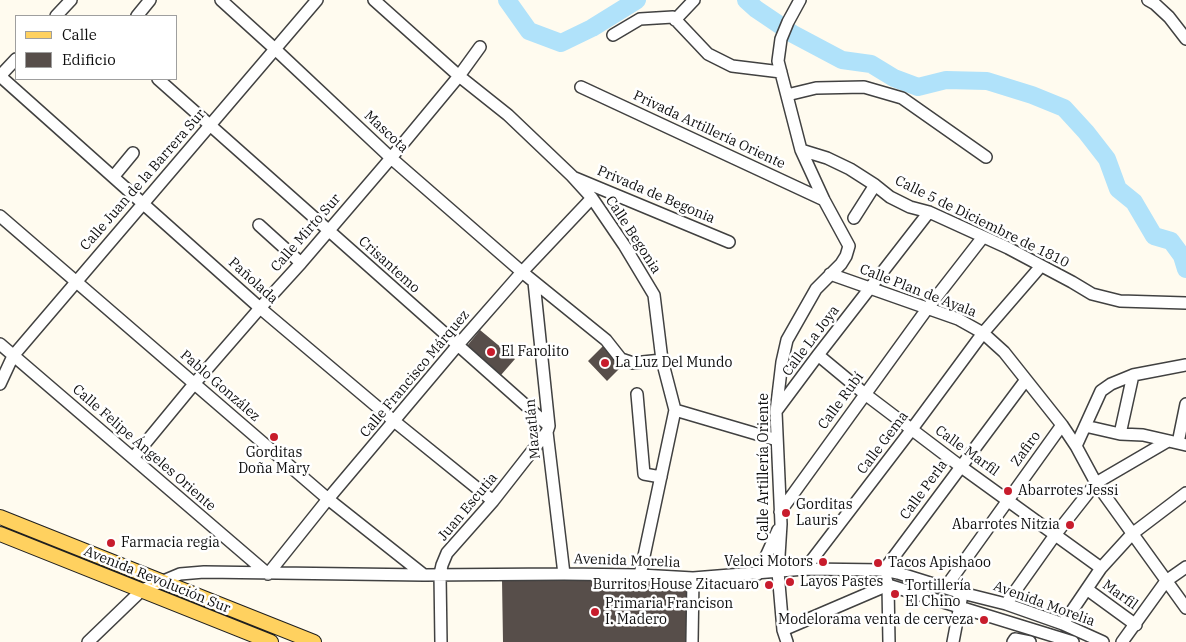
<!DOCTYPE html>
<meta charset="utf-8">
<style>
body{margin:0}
#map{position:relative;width:1186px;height:642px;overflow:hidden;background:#fffbef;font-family:"IBM Plex Serif",serif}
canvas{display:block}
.legend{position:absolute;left:15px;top:15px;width:162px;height:65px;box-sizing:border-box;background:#fff;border:1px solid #9f9f9f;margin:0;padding:6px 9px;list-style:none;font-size:15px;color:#0e0e0e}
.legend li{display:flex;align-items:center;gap:10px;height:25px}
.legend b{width:25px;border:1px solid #9f9f9f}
</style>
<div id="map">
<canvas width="1186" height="642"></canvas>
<ul class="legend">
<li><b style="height:6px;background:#ffd15f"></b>Calle</li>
<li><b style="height:14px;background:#574e4a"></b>Edificio</li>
</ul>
</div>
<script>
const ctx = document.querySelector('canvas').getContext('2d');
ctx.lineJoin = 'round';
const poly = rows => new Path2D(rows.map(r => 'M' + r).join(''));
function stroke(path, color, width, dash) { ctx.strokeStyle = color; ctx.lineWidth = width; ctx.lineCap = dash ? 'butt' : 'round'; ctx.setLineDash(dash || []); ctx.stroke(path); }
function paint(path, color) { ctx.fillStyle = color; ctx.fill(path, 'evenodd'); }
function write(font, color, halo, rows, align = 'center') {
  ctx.font = font + ' "IBM Plex Serif",serif'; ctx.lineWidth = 5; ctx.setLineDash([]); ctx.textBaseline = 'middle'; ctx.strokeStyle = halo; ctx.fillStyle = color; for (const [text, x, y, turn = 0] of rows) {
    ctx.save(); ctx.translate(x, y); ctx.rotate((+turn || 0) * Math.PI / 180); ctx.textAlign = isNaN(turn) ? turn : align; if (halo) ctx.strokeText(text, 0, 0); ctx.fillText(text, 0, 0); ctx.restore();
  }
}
stroke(poly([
 [507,0,529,31,561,43,592,28,637,0],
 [746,0,756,9,793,34,842,60,871,64,894,78,918,87,946,80,987,81,1032,95,1064,108,1086,132,1107,159,1118,189,1134,202,1154,236,1171,241,1182,256,1186,269]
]), '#b0e2fa', 18);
paint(poly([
 [480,330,515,359,501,375,467,346],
 [603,346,623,365,607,381,588,361],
 [502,580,691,580,690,642,503,642]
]), '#574e4a');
const minor = poly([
 [221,0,275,49,391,158,522,272,606,340,621,359,633,363,662,360],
 [374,0,459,76,508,115,572,176,592,198,624,245,654,295,662,360,675,410,640,575],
 [1148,0,1155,4,1169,17,1186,39],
 [56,16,71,0],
 [137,16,150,0],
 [675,20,694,0],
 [613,35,640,19,673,17,708,54,732,66,781,72],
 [0,76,260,308,394,421,493,501],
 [0,76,16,59],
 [158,79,549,426],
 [581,87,824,200],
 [787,95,816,88,864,87,902,98,986,157],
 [801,150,827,158,850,169,875,185,890,197,910,207,929,212,1008,248,1072,282,1092,294,1120,301,1186,303],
 [114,176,133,153],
 [575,178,729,242],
 [0,216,328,499,424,575],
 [854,218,875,185],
 [259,225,301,263],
 [830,274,958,319,983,333,1004,352,1062,425,1076,446,1096,483,1186,608],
 [534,282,549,426,547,432,564,574],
 [0,344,268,574],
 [818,355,865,394,960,466,1101,568],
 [0,384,13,356,317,0],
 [637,394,644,474,661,477],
 [675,410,777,440],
 [777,410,818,355,929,212],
 [1085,426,1120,434,1143,435,1186,445],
 [1120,434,1133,375],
 [1178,443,1186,404],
 [1076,446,1101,391,1111,384,1133,375,1186,365],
 [133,458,194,384,260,308,301,263,391,158,459,76,480,47],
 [780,512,927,309,983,237],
 [805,569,912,429,983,333,1041,266],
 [884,570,1025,381],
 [268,574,328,499,457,346,522,272,592,198],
 [758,574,778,530],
 [886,579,888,585,889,642],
 [945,588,1062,425],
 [1088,590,1136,625],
 [1006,604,1055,535,1096,483,1168,441],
 [1063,624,1101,568,1132,534,1186,493],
 [783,630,888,585,1073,642],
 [88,642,142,590,180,574,204,572,424,575,564,574,640,575,693,578,805,569,884,570,898,573,962,593,1006,604,1063,624,1103,642],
 [441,642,440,574,442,565,447,553,493,501,547,432],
 [692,642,693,578],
 [787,642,783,630,778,572,781,524,776,412,782,362,787,340,816,289,841,264,846,256,849,246,824,200,801,150,778,61,781,39,788,22,800,0],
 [953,642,961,600],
 [1013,642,1015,639,1030,642],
 [1122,642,1166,581,1186,567]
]);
const major = poly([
 [0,517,314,642],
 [0,534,271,642]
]);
stroke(minor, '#414141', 14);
stroke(major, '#1f1f1f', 16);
stroke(minor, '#fff', 11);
stroke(major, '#ffd15f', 14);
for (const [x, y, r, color] of [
 [491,352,5,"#c81c2c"],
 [605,363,5,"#c81c2c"],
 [274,437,5,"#c81c2c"],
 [1008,491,5,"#c81c2c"],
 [786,513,5,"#c81c2c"],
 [1070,525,5,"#c81c2c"],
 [111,543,5,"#c81c2c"],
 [823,562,5,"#c81c2c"],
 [878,563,5,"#c81c2c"],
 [790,582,5,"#c81c2c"],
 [769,585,5,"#c81c2c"],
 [895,594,5,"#c81c2c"],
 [595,612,5,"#c81c2c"],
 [984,620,5,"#c81c2c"]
]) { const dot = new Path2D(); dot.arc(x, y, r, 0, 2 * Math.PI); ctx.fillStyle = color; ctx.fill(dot); stroke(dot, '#fff', 2); }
write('14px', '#0e0e0e', '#fff', [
 ["Privada Artillería Oriente",709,130,25],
 ["Mascota",386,132,43],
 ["Calle Juan de la Barrera Sur",143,180,-49],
 ["Privada de Begonia",656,195,23],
 ["Calle 5 de Diciembre de 1810",982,222,26],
 ["Calle Mirto Sur",306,233,-49],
 ["Calle Begonia",633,235,57],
 ["Crisantemo",389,265,42],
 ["Pañolada",253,281,42],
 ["Calle Plan de Ayala",918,291,21],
 ["Calle La Joya",811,341,-53],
 ["Calle Francisco Márquez",415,374,-50],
 ["Pablo González",220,386,41],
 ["Calle Rubí",841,401,-54],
 ["Mazatlán",533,429,-95],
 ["Calle Gema",883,443,-53],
 ["Calle Felipe Ángeles Oriente",144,448,41],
 ["Zafiro",1026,449,-54],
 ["Calle Marfil",967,451,36],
 ["Calle Artillería Oriente",764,467,-90],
 ["Calle Perla",924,490,-54],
 ["Juan Escutia",468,507,-50],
 ["Avenida Morelia",627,561,2],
 ["Avenida Revolución Sur",157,580,22],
 ["Marfil",1120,595,36],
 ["Avenida Morelia",1044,604,20]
]);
write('14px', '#0e0e0e', '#fff', [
 ["El Farolito",501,352],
 ["La Luz Del Mundo",615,363],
 ["Gorditas",274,453,"center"],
 ["Doña Mary",274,469,"center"],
 ["Abarrotes Jessi",1018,491],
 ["Gorditas",796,505],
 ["Lauris",796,521],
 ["Abarrotes Nitzia",1060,525,"right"],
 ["Farmacia regia",121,543],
 ["Veloci Motors",813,562,"right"],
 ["Tacos Apishaoo",888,563],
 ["Layos Pastes",800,582],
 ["Burritos House Zitacuaro",759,585,"right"],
 ["Tortillería",905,586],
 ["El Chino",905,602],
 ["Primaria Francison",605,604],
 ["I. Madero",605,620],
 ["Modelorama venta de cerveza",974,620,"right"]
], 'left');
</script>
